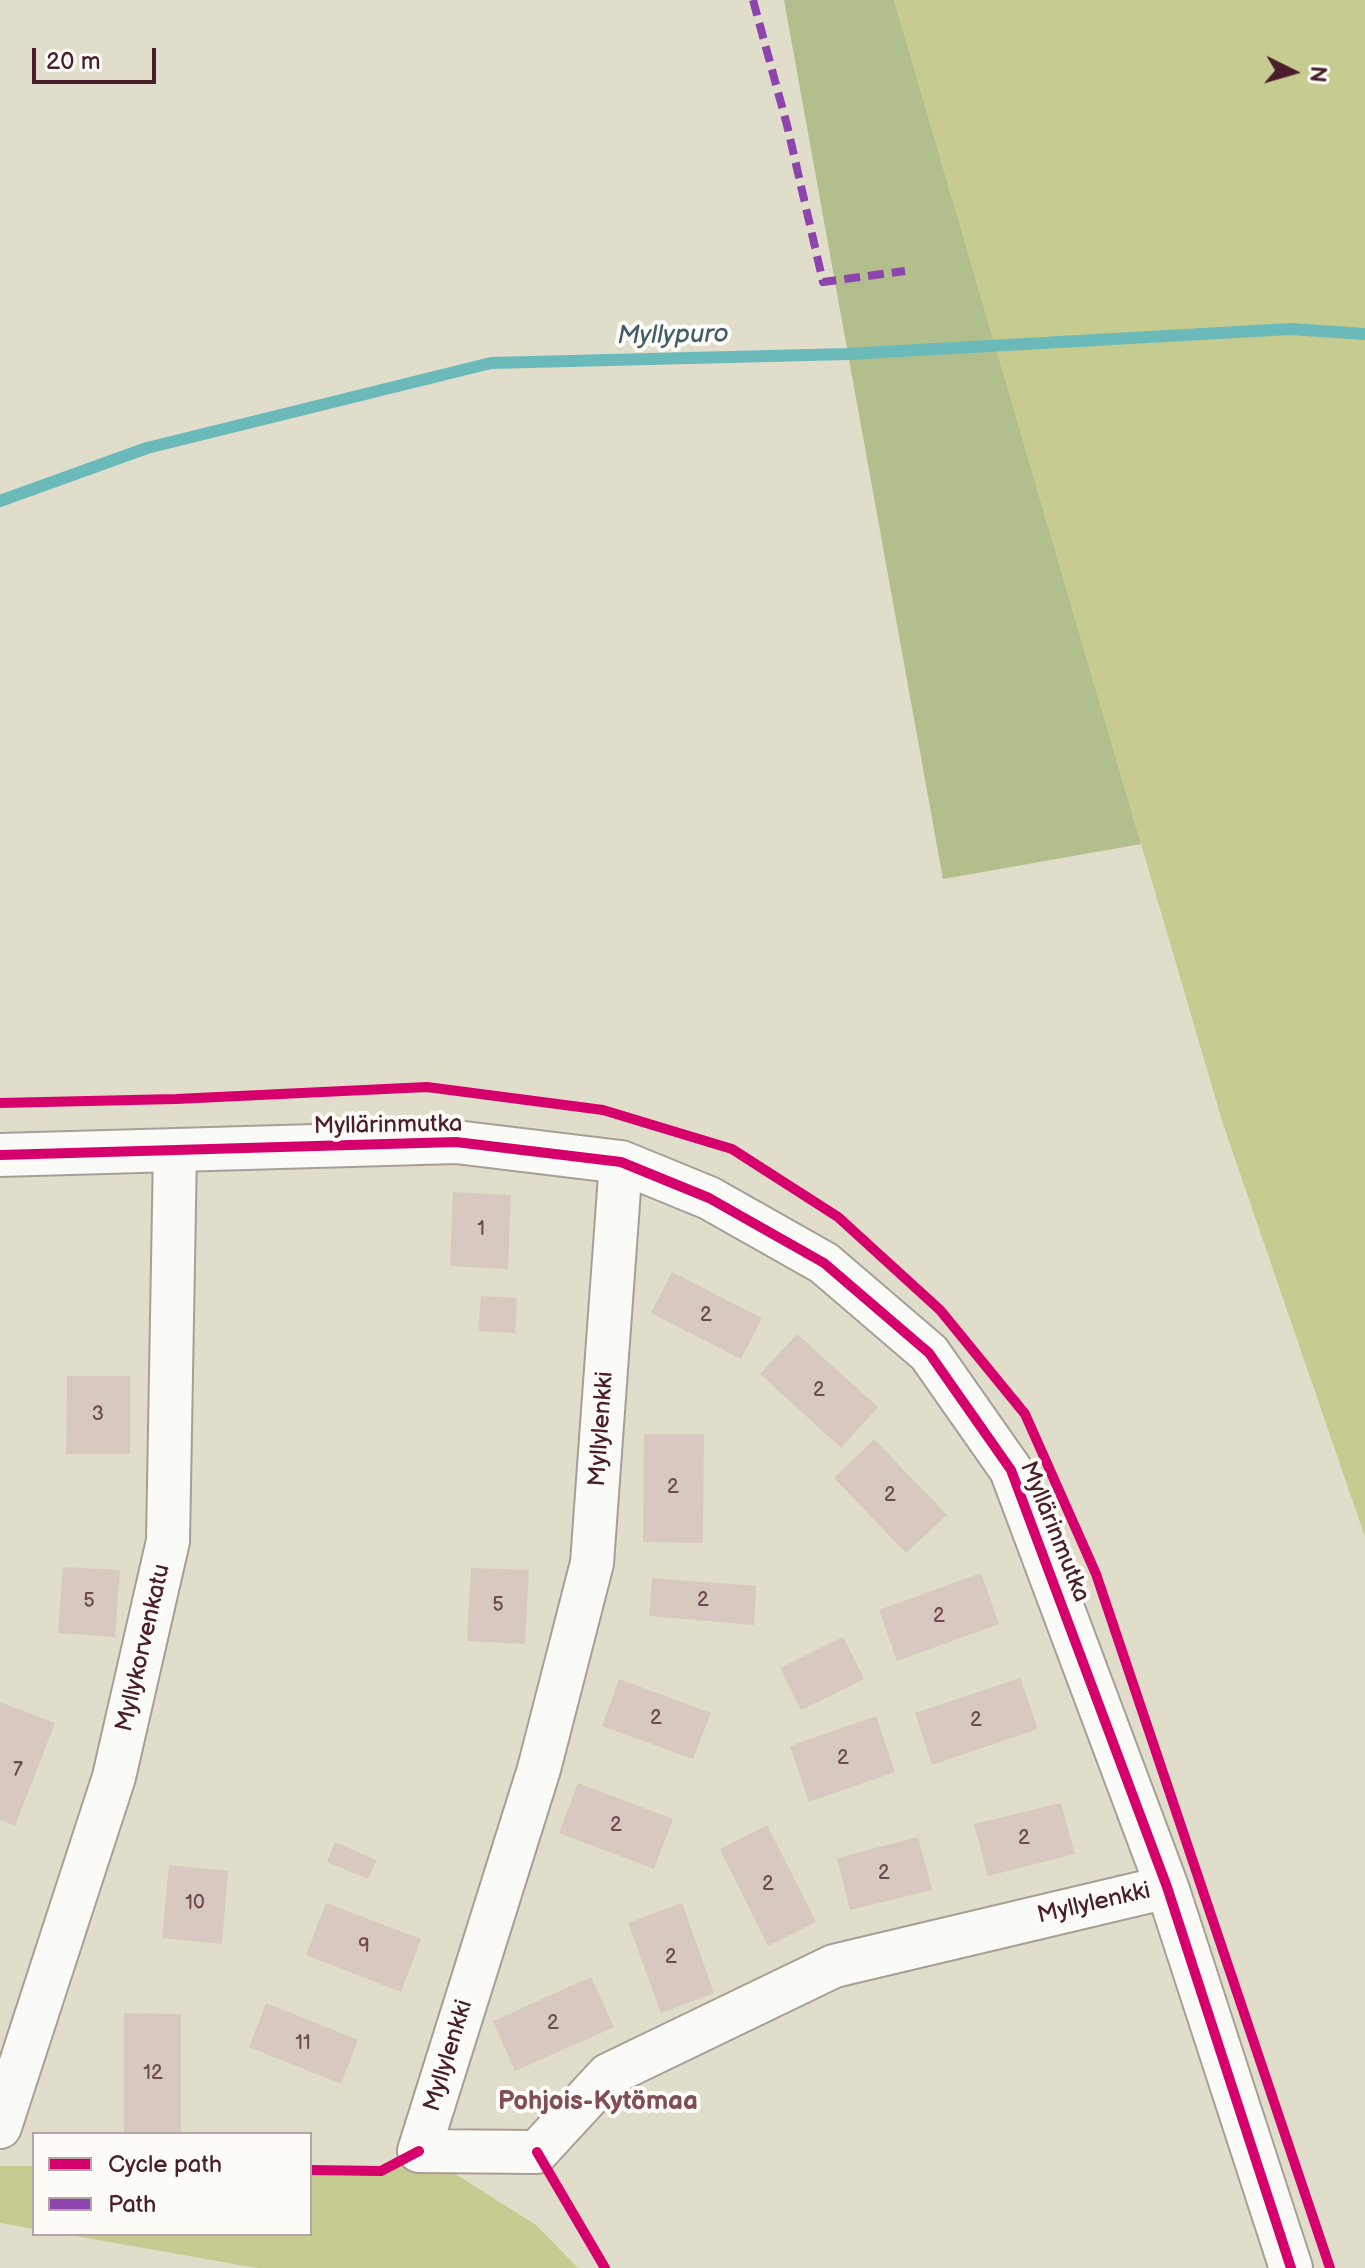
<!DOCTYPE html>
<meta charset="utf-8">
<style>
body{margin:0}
#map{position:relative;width:1365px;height:2268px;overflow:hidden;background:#e1ddcb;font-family:"Balsamiq Sans",sans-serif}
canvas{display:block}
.legend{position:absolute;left:32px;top:2132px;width:280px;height:104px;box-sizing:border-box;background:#fdfcf7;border:2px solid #b5a4a5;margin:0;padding:10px 14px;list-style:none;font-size:24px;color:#4a1f2b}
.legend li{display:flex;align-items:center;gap:16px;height:40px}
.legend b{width:40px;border:2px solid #b5a4a5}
.north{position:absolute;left:1253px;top:32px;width:80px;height:80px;-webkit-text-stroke:6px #fdfcf7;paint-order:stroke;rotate:95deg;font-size:22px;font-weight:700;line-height:32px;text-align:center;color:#4a1f2b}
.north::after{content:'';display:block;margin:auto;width:28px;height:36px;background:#4a1f2b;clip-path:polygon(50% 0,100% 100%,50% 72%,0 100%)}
.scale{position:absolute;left:32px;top:48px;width:124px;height:36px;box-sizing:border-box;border:4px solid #4a1f2b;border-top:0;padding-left:10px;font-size:24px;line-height:28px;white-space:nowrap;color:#4a1f2b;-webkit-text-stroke:6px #fdfcf7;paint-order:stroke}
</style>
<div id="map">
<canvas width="1365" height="2268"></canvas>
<ul class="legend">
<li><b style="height:10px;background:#d6006c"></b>Cycle path</li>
<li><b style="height:10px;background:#8e44ad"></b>Path</li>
</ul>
<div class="north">N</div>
<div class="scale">20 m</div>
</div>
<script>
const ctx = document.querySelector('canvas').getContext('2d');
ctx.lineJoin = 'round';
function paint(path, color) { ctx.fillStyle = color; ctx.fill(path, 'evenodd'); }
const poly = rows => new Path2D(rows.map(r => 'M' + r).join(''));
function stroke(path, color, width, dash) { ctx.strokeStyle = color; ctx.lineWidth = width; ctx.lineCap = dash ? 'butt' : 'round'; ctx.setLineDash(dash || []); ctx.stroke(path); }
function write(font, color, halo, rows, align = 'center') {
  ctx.font = font + ' "Balsamiq Sans",sans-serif'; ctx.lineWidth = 8; ctx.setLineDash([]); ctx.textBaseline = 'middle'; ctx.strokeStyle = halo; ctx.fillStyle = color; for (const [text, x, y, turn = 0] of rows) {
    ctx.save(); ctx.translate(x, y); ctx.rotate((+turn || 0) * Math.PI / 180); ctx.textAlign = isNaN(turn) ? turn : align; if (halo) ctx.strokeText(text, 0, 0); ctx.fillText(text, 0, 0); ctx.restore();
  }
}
paint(poly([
 [894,0,1365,0,1365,1537,1223,1124],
 [419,2151,536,2225,578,2268,257,2268,64,2234,310,2234,310,2170,381,2171],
 [0,2166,34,2166,34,2229,0,2223]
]), '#c6cc90');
paint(poly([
 [784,0,894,0,1141,844,943,879]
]), '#b2be8b');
stroke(poly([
 [0,501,147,448,491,363,848,354,1291,329,1365,334]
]), '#6bbaba', 12);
paint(poly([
 [453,1192,511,1195,508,1269,450,1266],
 [672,1272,762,1318,741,1359,651,1313],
 [481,1296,517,1298,515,1333,478,1331],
 [797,1334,878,1407,841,1448,760,1374],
 [67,1376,130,1376,130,1454,66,1454],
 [644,1434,704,1434,703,1543,643,1542],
 [874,1439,947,1515,906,1553,834,1478],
 [63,1567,120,1570,115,1637,58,1633],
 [471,1568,529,1570,525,1644,467,1641],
 [981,1573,999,1624,897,1661,879,1610],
 [652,1578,756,1586,754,1625,649,1616],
 [843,1637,864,1679,801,1710,780,1668],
 [1020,1678,1038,1729,932,1765,915,1713],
 [619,1679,711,1713,693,1759,602,1726],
 [0,1702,55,1723,15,1826,0,1820],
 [876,1716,895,1772,809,1802,790,1746],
 [578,1783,673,1819,654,1869,559,1833],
 [1061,1803,1075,1854,988,1876,974,1824],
 [767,1825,816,1922,768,1946,720,1849],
 [918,1837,932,1890,850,1910,837,1858],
 [335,1842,377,1860,368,1879,327,1862],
 [169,1865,228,1871,222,1944,162,1938],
 [326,1903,421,1939,401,1992,306,1955],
 [682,1903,714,1993,661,2013,628,1923],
 [591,1977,614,2027,515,2071,493,2021],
 [266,2003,358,2040,341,2084,249,2047],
 [124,2013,181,2014,181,2134,124,2134]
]), '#d7c9bf');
const minor = poly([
 [0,1155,456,1142,621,1162,709,1198,824,1263,929,1353,1011,1470,1167,1887,1291,2268],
 [621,1162,592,1563,539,1769,419,2151,537,2152,608,2075,834,1966,1167,1887],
 [0,2127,114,1777,168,1541,175,1151]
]);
stroke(minor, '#a79f96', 46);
stroke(minor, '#fafaf7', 42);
stroke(poly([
 [753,0,787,125,823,282,905,271]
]), '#8e44ad', 8, [16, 8]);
stroke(poly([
 [0,1103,176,1099,427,1087,603,1110,732,1149,838,1217,940,1310,1025,1414,1096,1574,1330,2268],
 [0,1155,456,1142,621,1162,709,1198,824,1263,929,1353,1011,1470,1167,1887,1291,2268],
 [537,2152,605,2268],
 [310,2170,381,2171,419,2151]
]), '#d6006c', 10);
write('20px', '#6d4a50', null, [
 ["1",481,1230],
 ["2",706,1316],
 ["2",819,1391],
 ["3",98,1415],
 ["2",673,1488],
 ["2",890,1496],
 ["2",703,1601],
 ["5",89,1602],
 ["5",498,1606],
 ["2",939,1617],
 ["2",656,1719],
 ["2",976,1721],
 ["2",843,1759],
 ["7",18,1771],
 ["2",616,1826],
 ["2",1024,1839],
 ["2",884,1874],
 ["2",768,1885],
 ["10",195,1904],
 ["9",364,1947],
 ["2",671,1958],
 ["2",553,2024],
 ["11",303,2044],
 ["12",153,2074]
]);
write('24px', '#4a1f2b', '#fdfcf7', [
 ["Myllärinmutka",388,1126,-1],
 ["Myllylenkki",602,1429,-86],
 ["Myllärinmutka",1054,1532,68],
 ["Myllykorvenkatu",144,1648,-77],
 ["Myllylenkki",1094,1904,-13],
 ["Myllylenkki",449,2056,-73]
]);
write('italic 26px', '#425e68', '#fdfcf7', [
 ["Myllypuro",673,336,-1]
]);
write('bold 26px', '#804e54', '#fdfcf7', [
 ["Pohjois-Kytömaa",598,2102]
]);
</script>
